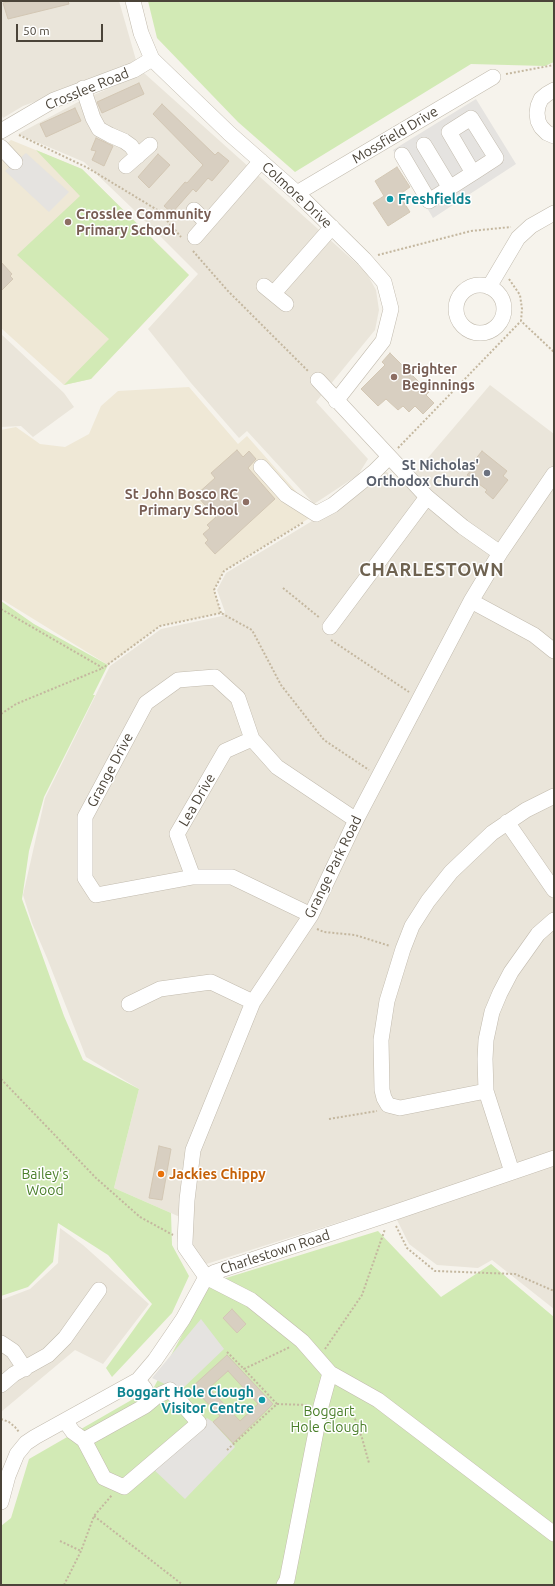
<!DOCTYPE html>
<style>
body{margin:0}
#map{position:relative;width:555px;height:1586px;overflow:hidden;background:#f6f3ec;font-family:Ubuntu,sans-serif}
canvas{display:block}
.frame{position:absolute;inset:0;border:2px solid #4b4439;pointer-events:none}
.scale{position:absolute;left:16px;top:24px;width:87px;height:18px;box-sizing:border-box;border:2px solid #4b4439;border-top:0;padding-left:5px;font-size:12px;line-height:14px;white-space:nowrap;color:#4b4439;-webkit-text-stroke:3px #fff;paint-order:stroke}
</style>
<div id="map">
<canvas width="555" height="1586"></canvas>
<div class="frame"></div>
<div class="scale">50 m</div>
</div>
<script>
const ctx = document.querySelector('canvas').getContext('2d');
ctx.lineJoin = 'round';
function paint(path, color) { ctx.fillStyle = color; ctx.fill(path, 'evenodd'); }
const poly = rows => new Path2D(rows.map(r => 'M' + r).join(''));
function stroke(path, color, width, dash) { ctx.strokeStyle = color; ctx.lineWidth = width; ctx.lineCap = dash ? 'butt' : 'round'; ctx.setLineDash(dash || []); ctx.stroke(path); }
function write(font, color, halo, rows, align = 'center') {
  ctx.font = font + ' Ubuntu,sans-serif'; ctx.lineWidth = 3; ctx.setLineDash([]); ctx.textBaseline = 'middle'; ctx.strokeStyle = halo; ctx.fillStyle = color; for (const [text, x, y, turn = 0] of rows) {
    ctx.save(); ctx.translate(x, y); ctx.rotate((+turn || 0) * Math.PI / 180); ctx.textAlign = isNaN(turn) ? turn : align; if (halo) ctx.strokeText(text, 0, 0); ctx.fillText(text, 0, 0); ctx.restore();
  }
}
paint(poly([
 [1,1,119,1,136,60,114,73,23,106,3,118,1,114],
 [144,73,366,272,376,290,379,310,375,330,316,402,368,459,358,475,314,504,247,431,239,438,191,383,148,329,198,274,133,209,84,162,18,134,80,101],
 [1,334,64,393,74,407,33,437,21,426,1,427],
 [490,385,554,434,554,1309,492,1260,478,1268,437,1265,409,1244,390,1206,200,1266,193,1246,193,1226,180,1217,114,1188,139,1089,86,1057,47,958,32,923,23,895,45,798,110,666,161,629,222,616,225,612,217,590,226,573,342,503,382,468,401,484,415,473],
 [60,1228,83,1245,149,1304,103,1364,75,1350,1,1412,1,1300,30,1289,58,1263]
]), '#eae5da');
paint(poly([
 [11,140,82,169,189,275,91,379,64,385,1,328,1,148],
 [189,387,238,444,247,436,316,514,224,571,214,590,221,613,160,626,108,665,1,599,1,430,16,427,40,444,65,447,89,434,101,406,118,391]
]), '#efe8d6');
paint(poly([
 [148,1,554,1,554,62,545,66,471,64,295,172,238,122,157,38],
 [36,150,82,169,189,275,91,379,64,385,109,339,17,255,80,196],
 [1,601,34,624,108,665,93,695,95,695,44,797,29,851,22,899,64,1016,83,1060,139,1089,114,1188,171,1213,172,1245,189,1276,172,1313,112,1377,106,1368,152,1304,108,1255,58,1223,53,1262,28,1287,1,1296],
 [378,1231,441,1297,491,1264,554,1317,554,1585,1,1585,1,1526,11,1518,29,1459,154,1387,210,1283]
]), '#d2eab5');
paint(poly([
 [476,99,516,164,433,218,393,150],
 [26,153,69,192,49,212,5,171],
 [201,1319,224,1349,180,1391,152,1378],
 [207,1418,213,1422,235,1447,185,1499,152,1468]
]), '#e5e3e0');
const building = poly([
 [13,1,68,1,69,4,8,19,3,3,13,1],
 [139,83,144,94,102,113,97,102,139,83],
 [162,104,215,155,218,152,229,161,212,181,208,178,196,192,193,189,172,213,164,206,185,182,187,183,203,165,153,114,162,104],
 [75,108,81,121,46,137,40,124,75,108],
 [96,138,113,146,104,166,92,160,96,151,91,150,96,138],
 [158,154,170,165,149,188,138,177,158,154],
 [397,167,410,187,399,195,410,212,388,226,373,203,384,196,375,181,397,167],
 [1,262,12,274,10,276,13,279,1,291,1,262],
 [390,353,429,392,426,395,434,403,423,414,415,406,409,412,403,406,398,410,386,399,378,406,361,389,385,365,382,362,390,353],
 [237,450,243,457,249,451,256,459,248,468,275,499,215,554,205,543,208,540,203,534,210,528,207,525,216,517,196,495,215,478,211,473,237,450],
 [482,451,507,471,503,476,508,480,493,499,485,492,487,490,467,475,473,468,470,466,482,451],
 [159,1146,171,1149,162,1200,149,1198,159,1146],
 [232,1309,246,1324,237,1333,223,1318,232,1309],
 [227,1355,273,1404,233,1443,213,1422,220,1416,192,1387,227,1355],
 [228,1371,258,1404,240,1421,209,1388,228,1371]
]);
paint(building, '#d8cfc1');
stroke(building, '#d3c7b4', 1);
const minor = poly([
 [133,1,141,33,152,59,230,134,297,193,364,259,384,282,391,309,383,341,336,401],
 [83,88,93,118,99,129,110,135,124,141,131,146,138,156],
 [554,90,547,94,541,99,538,106,537,113,538,121,541,127,547,133,554,136],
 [1,131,54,100,134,70,152,59],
 [424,145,450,188],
 [1,147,15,162],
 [402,155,429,201,473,173,449,132,471,118,496,158,473,173],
 [126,166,150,145],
 [297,193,493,77],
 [194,210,207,223],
 [195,237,261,161],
 '456 309a24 24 0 1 1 48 0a24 24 0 1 1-48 0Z',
 [264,286,286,304],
 [489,287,518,238,531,226,554,213],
 [274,293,332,227],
 [318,380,427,497,463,527,500,553],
 [261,467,286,495,316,514,333,505,375,471,388,458],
 [554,474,500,553,471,601,356,820,311,915,253,1002,193,1150,187,1200,185,1242,185,1247,206,1277,251,1300,302,1341,330,1373,378,1400,554,1534],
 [471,601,534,635,554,651],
 [330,627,427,497],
 [507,822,554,890],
 [193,877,177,834,225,751,252,739],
 [311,915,232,877,193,877,96,895,85,878,85,817,146,703,178,680,215,677,238,698,252,739,277,767,356,820],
 [129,1004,160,989,211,982,253,1002],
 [486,1091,400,1108,388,1105,384,1098,382,1090,381,1040,387,1001,403,949,412,926,428,901,451,872,492,833,526,810,554,796],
 [512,1172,486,1091,485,1059,486,1040,492,1012,500,993,511,972,538,934,554,920],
 [1,1343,13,1351,25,1369],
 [1,1385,14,1374,48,1355,65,1338,99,1290],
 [65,1421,73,1432,84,1440,145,1406,145,1389,138,1380],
 [84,1440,104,1478,124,1487,199,1423,170,1390,157,1396,145,1406],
 [1,1502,8,1476,17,1454,26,1443,35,1437,138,1380,155,1360,183,1319,206,1277,215,1272,390,1214,554,1158],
 [284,1585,287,1580,321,1406,330,1373]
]);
stroke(minor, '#c2bbae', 16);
stroke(poly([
 [506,74,554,65],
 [19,135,88,168,159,211,181,237],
 [193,251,227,290,309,372],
 [378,255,471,231,511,227],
 [509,279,520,295,522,309,521,321,554,352],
 [398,448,521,321],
 [283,588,320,618],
 [1,609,103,668,160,626,221,613,252,630,281,685,324,740,369,770],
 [221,613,214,590,224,571,304,522],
 [331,640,409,692],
 [1,714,16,704,103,668],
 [317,929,324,932,355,935,390,946],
 [1,1079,96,1178,140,1217,173,1235],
 [329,1119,377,1111],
 [396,1226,407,1248,435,1271,515,1274,554,1291],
 [325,1349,362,1295,385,1229],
 [227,1352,244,1369],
 [277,1404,244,1369,290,1347],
 [334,1409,354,1416,362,1438,369,1463],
 [1,1419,9,1422,15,1427,19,1432],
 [227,1450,277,1404,308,1405],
 [94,1516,183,1585],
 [60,1541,81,1551],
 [64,1585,81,1551,94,1516,112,1495]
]), '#c4b79f', 2, [2, 2]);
stroke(minor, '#fff', 15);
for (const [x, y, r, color] of [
 [390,199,4,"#0f9aa8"],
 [68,222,4,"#8d6e63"],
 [394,377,4,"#8d6e63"],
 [487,473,4,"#6b7280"],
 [246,502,4,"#8d6e63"],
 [161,1174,4,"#e8710a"],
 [262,1400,4,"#0f9aa8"]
]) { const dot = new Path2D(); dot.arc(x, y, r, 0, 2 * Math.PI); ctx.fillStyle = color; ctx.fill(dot); stroke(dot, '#fff', 1.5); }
write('14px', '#4b4439', '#fff', [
 ["Crosslee Road",87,89,-22],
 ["Mossfield Drive",395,135,-31],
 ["Colmore Drive",297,195,43],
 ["Grange Drive",110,770,-62],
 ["Lea Drive",197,800,-60],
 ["Grange Park Road",333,867,-64],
 ["Charlestown Road",275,1252,-18]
]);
write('bold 14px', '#0d838f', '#fff', [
 ["Freshfields",398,199],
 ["Boggart Hole Clough",254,1392,"right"],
 ["Visitor Centre",254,1408,"right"]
], 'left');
write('bold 14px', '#785e54', '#fff', [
 ["Crosslee Community",76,214],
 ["Primary School",76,230],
 ["Brighter",402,369],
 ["Beginnings",402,385],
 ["St John Bosco RC",238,494,"right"],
 ["Primary School",238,510,"right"]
], 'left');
write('bold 14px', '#5b616d', '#fff', [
 ["St Nicholas'",479,465],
 ["Orthodox Church",479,481]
], 'right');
write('14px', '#4a7f2a', '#fff', [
 ["Bailey's",45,1174],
 ["Wood",45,1190],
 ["Boggart",329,1411],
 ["Hole Clough",329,1427]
]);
write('bold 14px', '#c56008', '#fff', [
 ["Jackies Chippy",169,1174]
], 'left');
ctx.letterSpacing = '1px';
write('bold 18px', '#6e6250', '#fff', [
 ["CHARLESTOWN",432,570]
]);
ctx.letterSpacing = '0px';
</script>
